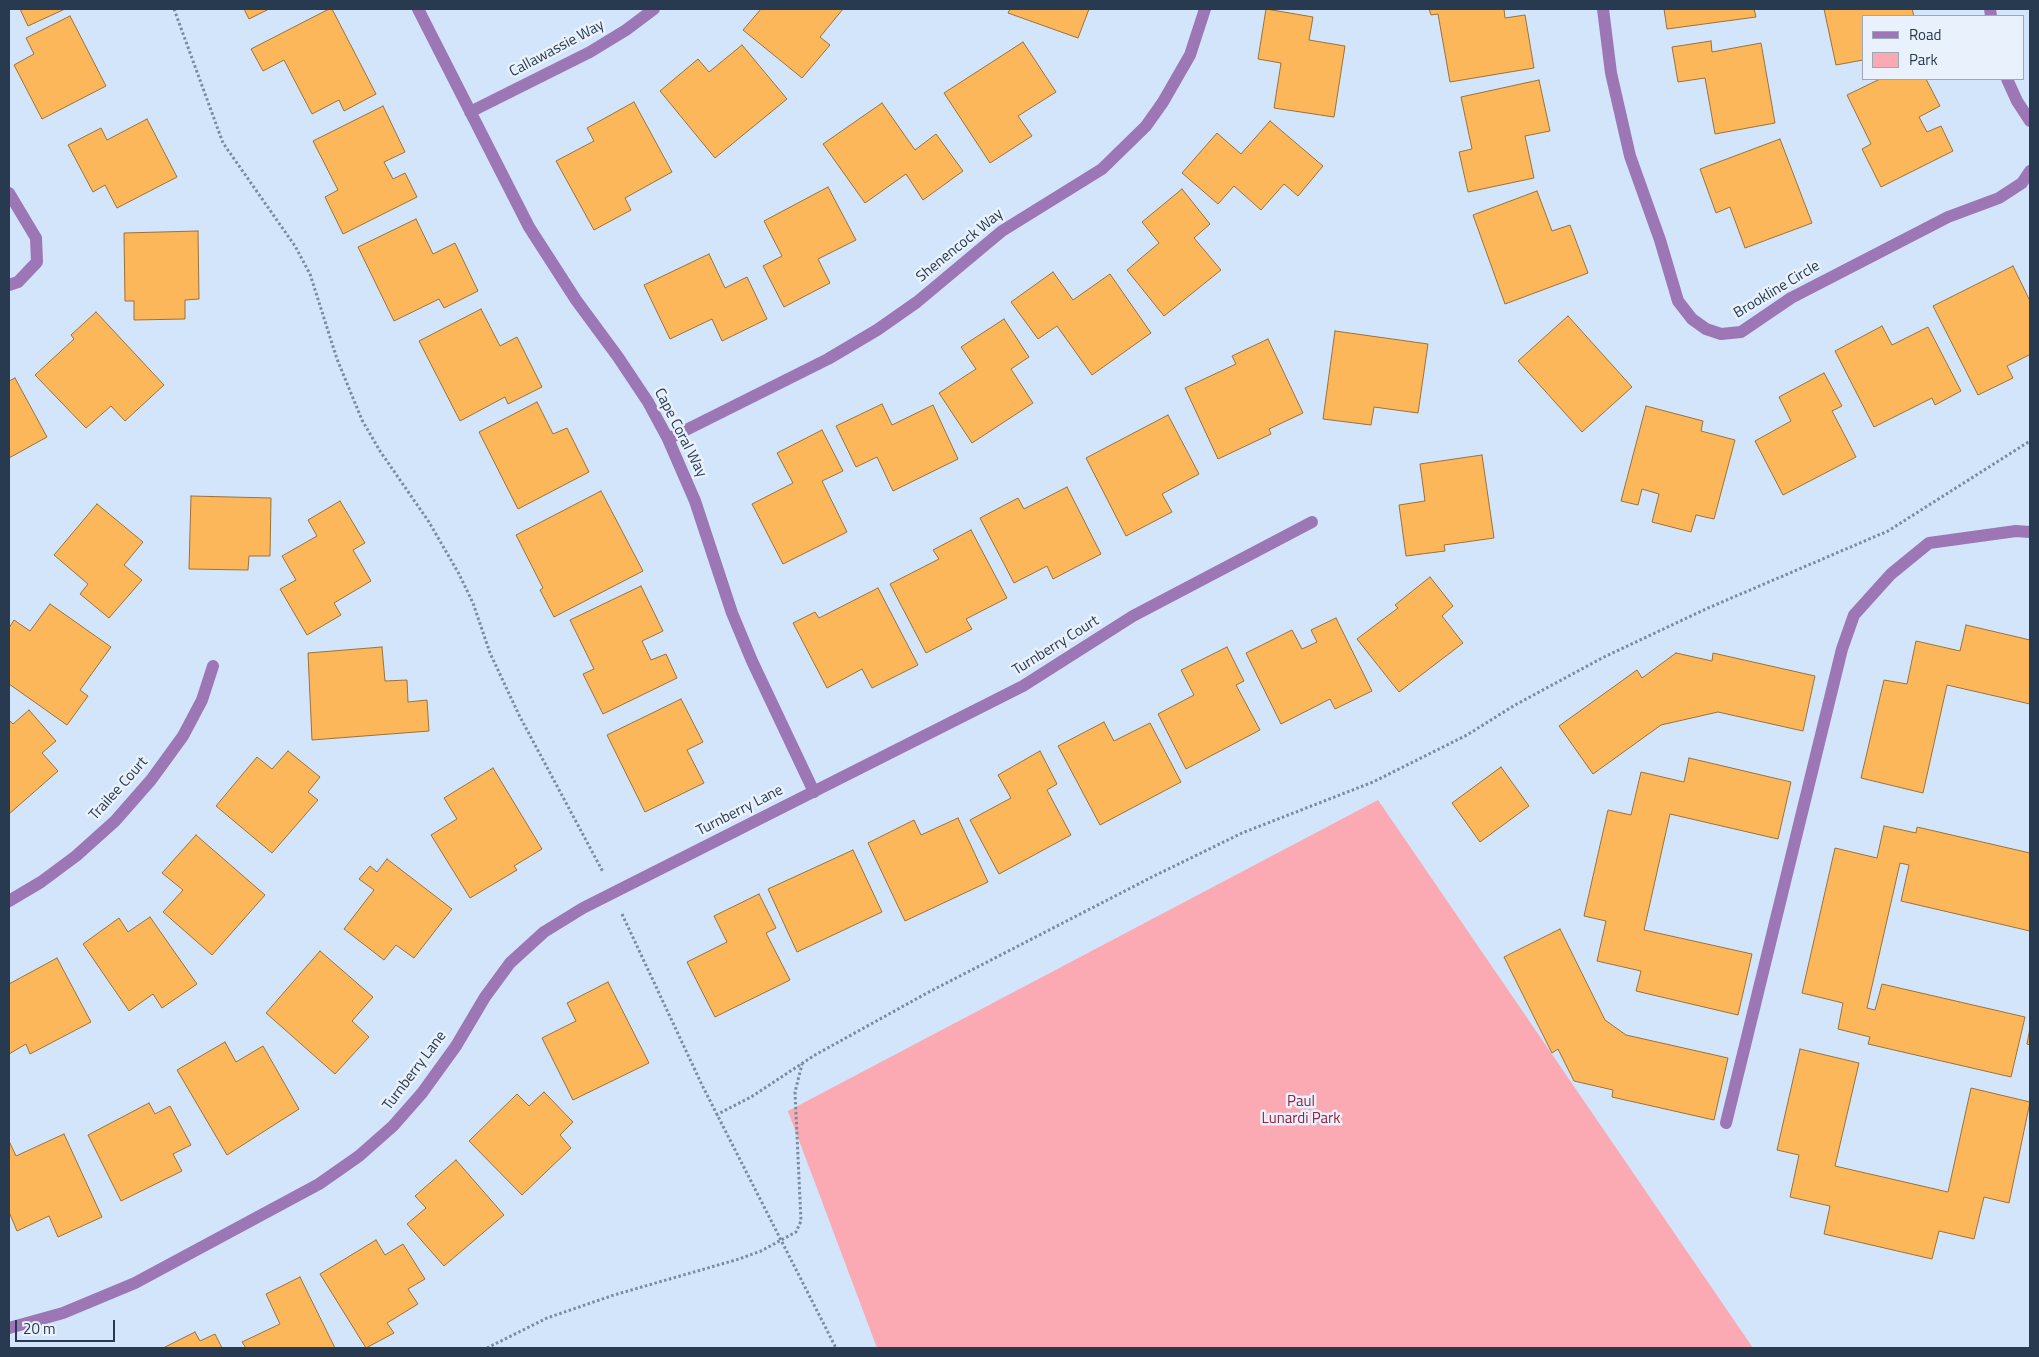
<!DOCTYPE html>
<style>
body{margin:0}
#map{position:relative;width:2039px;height:1357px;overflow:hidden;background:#d3e5fa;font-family:"Titillium Web",sans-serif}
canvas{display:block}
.frame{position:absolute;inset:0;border:10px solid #283a4f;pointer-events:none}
.legend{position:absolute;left:1862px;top:15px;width:162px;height:65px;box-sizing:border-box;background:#e8f1fc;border:1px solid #9ba8b7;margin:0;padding:6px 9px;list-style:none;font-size:15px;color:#283a4f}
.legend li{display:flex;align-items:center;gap:10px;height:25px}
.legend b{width:25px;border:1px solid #9ba8b7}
.scale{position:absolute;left:15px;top:1320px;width:100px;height:22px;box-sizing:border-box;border:2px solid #283a4f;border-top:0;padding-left:6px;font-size:15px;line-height:18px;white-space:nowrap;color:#283a4f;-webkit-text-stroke:4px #e8f1fc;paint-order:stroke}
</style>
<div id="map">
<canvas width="2039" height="1357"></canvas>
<div class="frame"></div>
<ul class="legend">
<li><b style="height:6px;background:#9d76b5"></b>Road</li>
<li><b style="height:14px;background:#fba9b2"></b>Park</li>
</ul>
<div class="scale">20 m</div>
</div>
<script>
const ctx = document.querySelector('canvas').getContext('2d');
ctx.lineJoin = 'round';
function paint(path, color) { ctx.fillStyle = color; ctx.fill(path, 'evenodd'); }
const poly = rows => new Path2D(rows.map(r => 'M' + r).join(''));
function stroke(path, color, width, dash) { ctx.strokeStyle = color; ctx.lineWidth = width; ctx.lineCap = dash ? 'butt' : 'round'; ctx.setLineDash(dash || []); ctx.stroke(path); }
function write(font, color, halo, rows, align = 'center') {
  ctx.font = font + ' "Titillium Web",sans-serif'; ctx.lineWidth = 5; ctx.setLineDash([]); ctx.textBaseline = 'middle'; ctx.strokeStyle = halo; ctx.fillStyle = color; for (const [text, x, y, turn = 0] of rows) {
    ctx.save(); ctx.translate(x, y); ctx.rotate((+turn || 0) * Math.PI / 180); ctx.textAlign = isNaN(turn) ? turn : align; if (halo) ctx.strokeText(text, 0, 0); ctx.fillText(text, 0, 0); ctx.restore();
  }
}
paint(poly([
 [1378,800,1753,1348,877,1348,788,1111]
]), '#fba9b2');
const building = poly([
 [20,9,65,9,28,26,20,9],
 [244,9,269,9,249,19,244,9],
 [329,9,332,9,376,94,344,111,339,100,312,114,284,60,263,71,251,49,329,9],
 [761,9,843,9,820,37,830,45,802,78,743,30,761,9],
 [1010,9,1089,9,1078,38,1008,13,1010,9],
 [1266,9,1313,17,1309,40,1345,46,1334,117,1274,108,1281,63,1258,59,1266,9],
 [1429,9,1504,9,1505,18,1525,15,1534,68,1450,82,1438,14,1431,15,1429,9],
 [1664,9,1754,9,1756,17,1667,29,1664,9],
 [1824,9,1912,9,1914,16,1863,16,1863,60,1836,65,1824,9],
 [70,16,106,86,42,119,14,65,34,54,26,38,70,16],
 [1711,41,1712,52,1761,43,1775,123,1715,134,1705,78,1678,82,1672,47,1711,41],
 [1023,42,1056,92,1018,116,1032,136,990,163,944,93,1023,42],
 [742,45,787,99,715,158,660,91,698,59,709,72,742,45],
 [1880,79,1926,79,1940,106,1919,117,1927,132,1941,126,1953,151,1881,187,1862,149,1871,144,1847,95,1880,79],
 [1539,80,1550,131,1525,136,1534,178,1468,192,1459,152,1472,149,1461,97,1539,80],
 [634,102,672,172,625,198,631,210,594,230,556,161,594,141,587,128,634,102],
 [882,103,915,150,936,134,963,171,923,200,906,174,865,203,823,144,882,103],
 [383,106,405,152,384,162,393,179,405,173,417,197,343,234,325,197,338,190,313,141,383,106],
 [147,119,177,177,117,208,105,185,93,192,68,145,101,128,107,140,147,119],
 [1270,121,1323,166,1298,196,1284,184,1261,210,1234,186,1218,204,1182,173,1217,133,1241,154,1270,121],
 [1780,139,1812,223,1745,248,1730,207,1716,213,1700,169,1780,139],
 [828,187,856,240,818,259,830,283,784,307,763,266,782,256,764,221,828,187],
 [1182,189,1210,224,1194,238,1221,270,1164,316,1127,270,1159,243,1142,222,1182,189],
 [1537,191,1552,231,1570,225,1588,273,1505,304,1473,215,1537,191],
 [416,219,433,254,455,243,478,291,444,308,439,299,394,321,358,247,416,219],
 [198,231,199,299,185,300,185,319,134,320,134,301,125,301,124,233,198,231],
 [709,254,725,288,747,277,767,319,722,341,712,319,670,339,644,285,709,254],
 [2013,266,2030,301,2030,357,2029,355,2007,366,2013,378,1978,395,1933,306,2013,266],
 [1053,272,1073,300,1110,274,1151,333,1092,375,1057,326,1038,339,1011,302,1053,272],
 [481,309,500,346,517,337,542,387,508,404,505,397,460,421,419,341,481,309],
 [96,312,164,385,125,421,111,406,86,428,35,375,74,339,71,335,96,312],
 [1568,316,1632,387,1582,432,1518,361,1568,316],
 [1004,319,1029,357,1011,369,1033,403,972,443,939,393,976,369,961,347,1004,319],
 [1882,326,1892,345,1928,327,1961,391,1935,405,1932,398,1874,427,1835,351,1882,326],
 [1335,331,1428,344,1418,413,1374,407,1371,425,1323,419,1335,331],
 [1268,339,1303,413,1269,429,1271,434,1218,459,1185,388,1236,364,1232,356,1268,339],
 [1824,373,1842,406,1832,411,1856,457,1783,495,1755,441,1791,421,1779,397,1824,373],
 [15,378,47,437,9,458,9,381,15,378],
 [537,402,553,434,567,428,589,472,518,509,479,432,537,402],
 [882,404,892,425,933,405,958,459,893,491,877,457,856,467,836,426,882,404],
 [1646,406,1703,421,1701,431,1735,440,1714,519,1696,515,1691,532,1652,522,1659,494,1642,489,1638,505,1621,501,1646,406],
 [1168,415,1199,474,1162,494,1172,512,1126,536,1086,458,1168,415],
 [822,430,843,471,822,481,847,532,783,564,752,504,793,483,777,453,822,430],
 [1482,455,1494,538,1444,545,1445,551,1406,556,1399,505,1425,501,1420,464,1482,455],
 [1067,487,1101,554,1053,579,1047,566,1014,583,980,518,1018,498,1024,509,1067,487],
 [601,491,643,571,554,617,540,590,543,588,516,535,601,491],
 [191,496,271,498,270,556,249,556,248,570,189,569,191,496],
 [340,501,365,543,353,550,371,581,334,603,341,615,307,635,280,589,296,580,282,556,317,536,308,520,340,501],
 [97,504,143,542,124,565,142,580,109,618,80,594,88,584,54,555,97,504],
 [971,530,1007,598,966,619,972,629,926,653,890,584,939,559,933,550,971,530],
 [1430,577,1453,606,1442,616,1463,643,1399,692,1357,639,1398,608,1395,605,1430,577],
 [641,586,663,631,642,641,651,660,666,654,677,678,603,714,583,674,594,669,570,620,641,586],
 [878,588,918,665,872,688,862,669,827,688,793,623,815,612,819,618,878,588],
 [50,604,111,647,80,690,88,696,67,725,9,684,9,628,14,620,30,631,50,604],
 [1336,618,1372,691,1335,709,1330,699,1281,724,1246,653,1292,630,1302,649,1317,642,1311,630,1336,618],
 [1966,625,2030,640,2030,704,1947,685,1923,793,1861,778,1884,680,1907,684,1916,641,1960,651,1966,625],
 [382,647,385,681,407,680,408,702,427,700,429,731,312,740,308,653,382,647],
 [1227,647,1244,681,1236,685,1260,730,1186,769,1158,714,1194,695,1181,670,1227,647],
 [1676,653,1712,661,1713,653,1815,676,1803,731,1718,712,1661,725,1593,774,1559,726,1637,670,1642,678,1676,653],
 [681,699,703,742,687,750,704,783,645,812,607,735,681,699],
 [29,710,56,741,42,753,58,771,9,814,9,720,13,724,29,710],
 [1104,722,1114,741,1150,723,1181,782,1100,825,1058,746,1104,722],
 [288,751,320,777,308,792,318,800,272,853,216,806,257,757,272,769,288,751],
 [1040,751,1057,784,1047,790,1071,835,999,874,970,820,1011,798,998,775,1040,751],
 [1689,758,1791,782,1778,839,1670,814,1644,930,1752,954,1738,1015,1636,991,1641,971,1597,961,1606,921,1584,916,1608,810,1631,815,1641,772,1684,782,1689,758],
 [1501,767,1529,806,1480,842,1452,803,1501,767],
 [493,768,542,849,514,866,517,870,470,898,431,835,457,819,444,798,493,768],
 [958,818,988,882,905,921,868,843,914,820,921,835,958,818],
 [1884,826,1916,833,1917,827,2030,853,2030,931,1901,901,1909,865,1900,863,1867,1008,1875,1010,1882,984,2025,1017,2011,1077,1868,1044,1870,1037,1838,1029,1843,1003,1802,993,1835,848,1877,858,1884,826],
 [196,835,265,895,212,955,163,912,183,890,162,873,196,835],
 [853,850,882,912,797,952,768,889,853,850],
 [387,859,452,909,414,958,396,945,384,960,344,929,374,890,359,879,370,866,377,872,387,859],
 [759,894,776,928,766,933,790,980,715,1017,687,962,727,942,714,916,759,894],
 [150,917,197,984,162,1008,153,994,129,1011,83,944,119,918,128,932,150,917],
 [1560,929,1605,1020,1626,1035,1728,1058,1714,1120,1612,1097,1613,1090,1574,1081,1558,1049,1552,1053,1504,957,1560,929],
 [320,951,373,997,352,1021,369,1037,335,1074,266,1013,320,951],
 [57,958,91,1022,30,1054,26,1044,9,1054,9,984,57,958],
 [608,982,649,1063,573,1100,542,1038,576,1021,567,1003,608,982],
 [2030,1028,2030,1045,2027,1044,2030,1028],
 [225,1042,236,1062,263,1046,299,1109,227,1155,177,1070,225,1042],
 [1800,1049,1859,1063,1835,1166,1948,1192,1971,1088,2030,1102,2009,1203,1984,1197,1974,1239,1939,1231,1932,1259,1824,1234,1830,1206,1790,1197,1799,1155,1777,1150,1800,1049],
 [544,1092,573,1122,560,1135,571,1148,522,1195,469,1141,517,1094,529,1106,544,1092],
 [149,1103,155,1114,170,1106,191,1145,173,1154,182,1171,121,1201,88,1135,149,1103],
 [64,1134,102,1217,58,1237,49,1216,17,1231,9,1212,9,1141,16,1156,64,1134],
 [456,1160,504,1215,444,1266,407,1224,426,1208,415,1196,456,1160],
 [376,1240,385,1255,403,1244,425,1279,408,1289,418,1304,387,1323,394,1333,366,1348,320,1274,376,1240],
 [300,1277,335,1348,246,1348,242,1342,280,1324,266,1294,300,1277],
 [195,1332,200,1341,215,1334,222,1348,163,1348,195,1332]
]);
paint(building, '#fcb75a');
stroke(building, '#9b713b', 1);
stroke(poly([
 [174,9,223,143,295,246,310,274,337,359,362,420,380,451,429,522,459,574,473,603,490,653,519,715,603,872],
 [622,914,702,1085,836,1348],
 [716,1115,751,1097,815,1055,927,993,1152,877,1242,833,1373,782,1467,735,1515,705,1604,657,1708,608,1888,531,2030,441],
 [487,1348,547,1318,614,1295,739,1259,761,1251,796,1232,801,1221,795,1092,802,1064]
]), '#7a8ca1', 3, [2.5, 2.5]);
stroke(poly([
 [418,9,529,227,576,300,618,357,648,402,668,439,695,501,732,613,752,661,814,792],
 [1603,9,1611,73,1630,156,1660,240,1678,301,1692,319,1706,329,1721,334,1741,332,1791,298,1948,217,1999,198,2022,183,2030,171],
 [1990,9,1991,16],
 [2007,79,2017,101,2030,121],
 [470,112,590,52,626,30,654,9],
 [9,193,36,238,37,262,18,282,9,285],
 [668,439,828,359,877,330,917,302,1002,231,1102,169,1146,126,1163,102,1190,55,1205,9],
 [9,901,41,882,76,856,115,821,151,780,183,736,202,700,213,666],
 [1726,1123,1842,649,1854,615,1891,574,1929,543,2016,531,2030,532],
 [9,1328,63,1313,135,1283,319,1184,359,1156,393,1126,422,1093,456,1046,485,997,510,963,544,932,583,908,1023,686,1133,616,1312,522]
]), '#9d76b5', 12);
write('15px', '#283a4f', '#e8f1fc', [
 ["Callawassie Way",557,49,-28],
 ["Shenencock Way",960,246,-39],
 ["Brookline Circle",1777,290,-31],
 ["Cape Coral Way",680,433,63],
 ["Turnberry Court",1056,646,-32],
 ["Trailee Court",119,789,-48],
 ["Turnberry Lane",740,811,-27],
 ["Turnberry Lane",415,1071,-53]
]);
write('15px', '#9b1f3f', '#e8f1fc', [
 ["Paul",1301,1102],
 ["Lunardi Park",1301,1119]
]);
</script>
